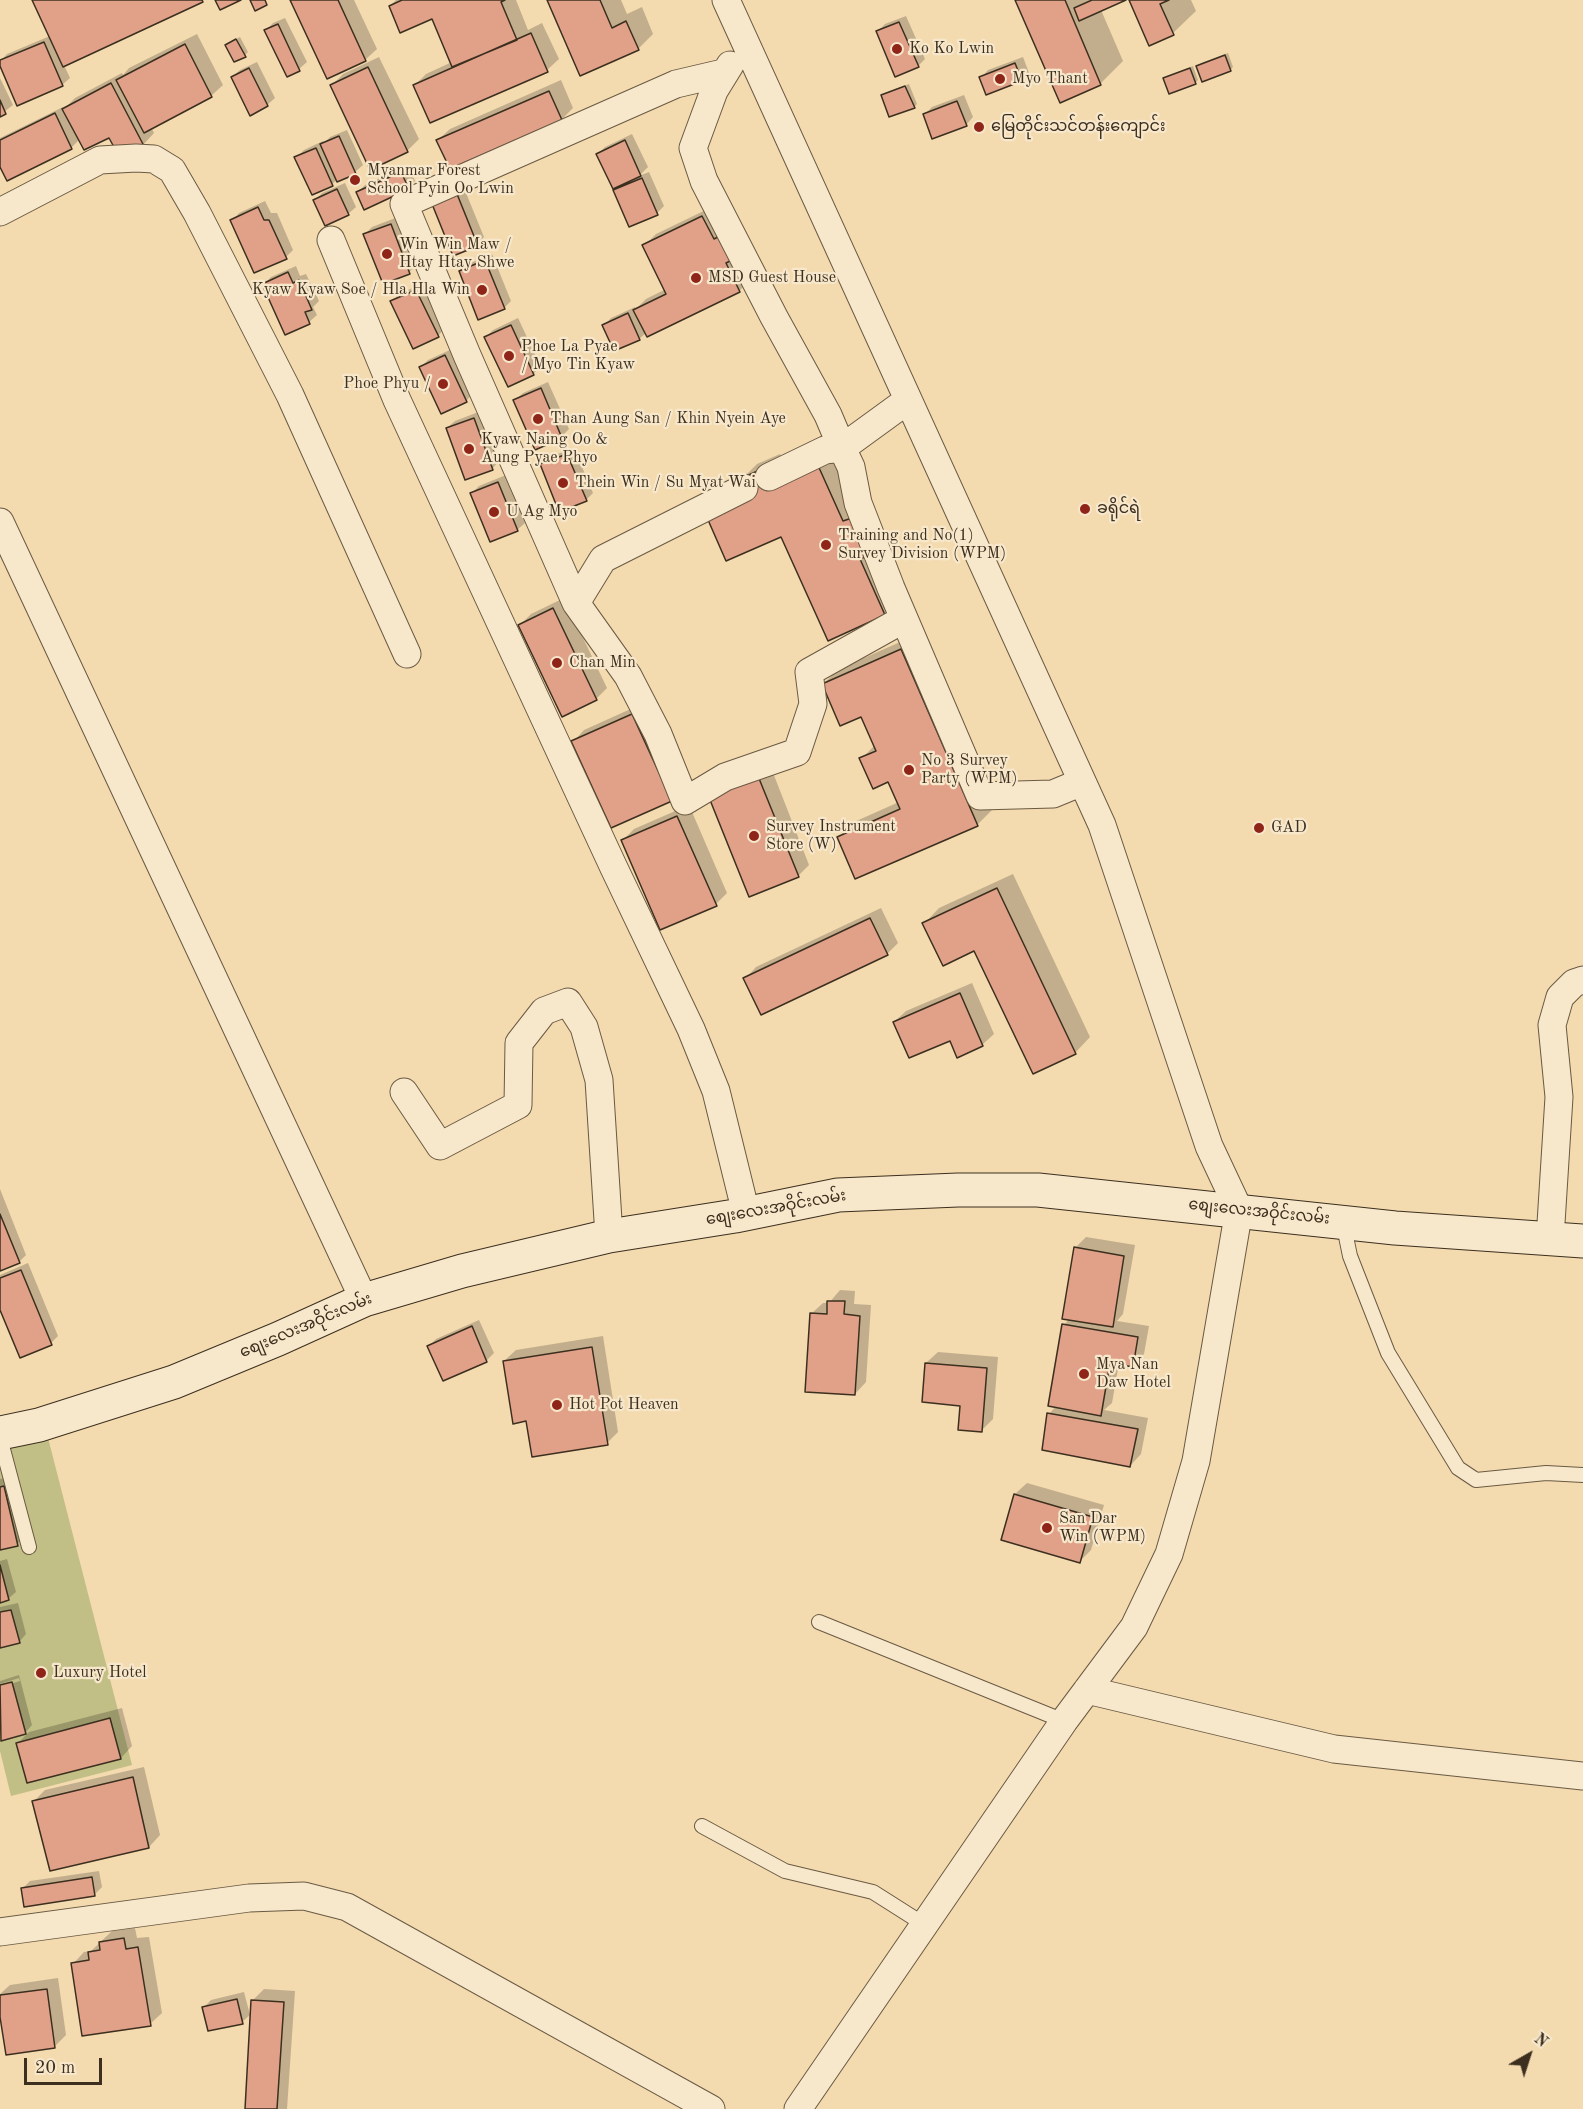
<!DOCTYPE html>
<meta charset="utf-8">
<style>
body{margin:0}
#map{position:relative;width:1583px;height:2109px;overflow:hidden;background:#f3daaf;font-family:"Old Standard TT",serif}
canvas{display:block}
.north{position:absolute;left:1499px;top:2025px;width:60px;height:60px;-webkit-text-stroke:4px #f7e7cb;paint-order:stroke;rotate:39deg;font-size:16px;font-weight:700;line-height:24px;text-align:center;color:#3c2f1f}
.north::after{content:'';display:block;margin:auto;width:21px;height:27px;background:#3c2f1f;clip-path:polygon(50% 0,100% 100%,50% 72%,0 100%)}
.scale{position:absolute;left:24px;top:2058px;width:78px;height:27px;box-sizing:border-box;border:3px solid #3c2f1f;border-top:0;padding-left:8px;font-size:18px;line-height:21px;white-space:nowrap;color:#3c2f1f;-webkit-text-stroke:4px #f7e7cb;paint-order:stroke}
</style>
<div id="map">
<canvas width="1583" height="2109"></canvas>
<div class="north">N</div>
<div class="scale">20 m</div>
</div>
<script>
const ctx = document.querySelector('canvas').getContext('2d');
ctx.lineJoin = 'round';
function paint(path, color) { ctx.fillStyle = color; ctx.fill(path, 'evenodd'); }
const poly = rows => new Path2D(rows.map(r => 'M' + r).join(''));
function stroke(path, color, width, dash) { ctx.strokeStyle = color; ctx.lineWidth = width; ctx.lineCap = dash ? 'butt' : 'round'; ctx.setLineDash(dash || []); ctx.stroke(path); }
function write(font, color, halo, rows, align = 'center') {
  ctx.font = font + ' "Old Standard TT","Noto Sans Myanmar",serif'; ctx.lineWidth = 4.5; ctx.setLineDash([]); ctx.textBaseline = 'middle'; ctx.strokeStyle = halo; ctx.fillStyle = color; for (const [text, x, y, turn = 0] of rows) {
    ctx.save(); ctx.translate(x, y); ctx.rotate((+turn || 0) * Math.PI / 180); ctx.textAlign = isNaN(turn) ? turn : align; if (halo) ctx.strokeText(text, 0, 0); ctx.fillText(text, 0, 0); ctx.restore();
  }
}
paint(poly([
 [47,1434,132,1765,11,1796,0,1751,0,1445]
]), '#c1be86');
paint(poly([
 [33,0,204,0,64,65,70,78,62,85,0,62,7,54,50,36],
 [292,0,354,0,377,49,365,60],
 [396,0,516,0,528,30,542,23,559,59,547,70,431,121,415,85,426,74,452,62,433,17,390,6],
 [548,0,621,0,627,14,642,7,653,34,638,49],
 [1016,0,1122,0,1101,10,1123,61,1101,83,1061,101],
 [1130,0,1191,0,1196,11,1173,33,1150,44],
 [906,16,925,59,918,66,878,31,885,24],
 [285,18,307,62,299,69,288,75,266,30,273,23],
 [197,34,223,85,211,96,151,127,154,133,143,145,109,136,80,139,72,147,8,179,0,163,0,138,63,107,64,109,75,98,122,73,123,75,129,68],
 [240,37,248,52,245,55,231,42],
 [1228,53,1233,67,1230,70,1197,67,1201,63],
 [379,57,419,139,407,151,332,85,343,74],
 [1023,57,1029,73,1021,80,981,78,988,70],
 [257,62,275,98,267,105,232,77,240,70],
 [1193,66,1198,80,1195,83,1165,79,1168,76],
 [0,78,13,105,0,115],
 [561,80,573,108,562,119,438,140,450,129],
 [909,84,917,104,914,107,883,96,886,93],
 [964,95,973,117,966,125,924,115,932,107],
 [347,130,363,165,355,172,338,179,332,184,296,158,304,150,323,141,324,143,330,137],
 [632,134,648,167,639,176,649,172,664,206,657,213,615,191,623,183,598,154,605,147],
 [408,165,415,181,408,188,358,192,365,185],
 [345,183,356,207,348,214,315,200,322,193],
 [464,188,484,237,477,245,434,204],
 [265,201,271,213,277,213,293,250,286,257,232,221,239,213],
 [714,206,750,280,739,291,646,333,639,339,604,325,611,318,635,307,636,309,646,299,666,289,644,246,656,234],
 [398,217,417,265,409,272,365,234,372,227],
 [492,254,511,301,504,308,460,271,468,264],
 [296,266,300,276,306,274,319,301,313,307,317,315,309,322,264,284,271,277],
 [424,283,445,328,438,336,392,302,399,294],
 [518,318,541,367,533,374,486,337,493,330],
 [452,349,473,393,466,401,421,367,428,360],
 [548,382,569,429,561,437,515,400,523,393],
 [481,411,499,461,492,469,447,428,455,421],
 [831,447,870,502,886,537,876,547,900,598,884,614,828,639,781,535,742,479,757,464,780,454,786,467],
 [574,448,593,493,586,500,542,465,549,457],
 [506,475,525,523,517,530,472,493,479,486],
 [564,598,607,688,596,699,520,625,531,614],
 [916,635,993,809,978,824,856,877,839,837,854,822,899,802,889,780,861,759,875,745,862,715,823,684,839,669],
 [644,703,682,788,573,742,584,730],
 [770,765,809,865,798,876,710,796],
 [689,805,727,893,716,904,622,841,634,829],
 [1013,874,1090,1037,1075,1053,975,949,924,924,939,908],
 [881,908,898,943,887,954,745,979,756,967],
 [972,983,994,1034,982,1045,950,1039,894,1022,906,1011],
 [0,1189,26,1255,19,1262,0,1270],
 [1086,1237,1135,1245,1123,1314,1117,1321,1149,1326,1144,1354,1133,1365,1119,1363,1112,1403,1104,1410,1148,1418,1141,1454,1130,1466,1049,1414,1056,1406,1064,1325,1070,1318,1075,1248],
 [28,1263,58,1336,51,1343,0,1306,0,1275],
 [840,1290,855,1291,854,1304,871,1305,866,1382,855,1394,811,1314,823,1303,829,1303],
 [479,1320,494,1353,487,1360,443,1379,429,1346,436,1339],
 [603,1336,618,1432,607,1443,528,1419,504,1361,516,1350],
 [938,1352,998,1357,993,1419,982,1430,926,1363],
 [16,1475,29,1533,17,1544,0,1548,0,1479],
 [1027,1483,1104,1505,1091,1550,1080,1561,1003,1539,1015,1494],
 [7,1559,16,1592,8,1599,0,1601,0,1561],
 [18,1603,26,1634,19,1642,0,1646,0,1607],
 [19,1675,32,1725,25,1733,2,1739,0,1732,0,1687,20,1681,19,1678,0,1684,0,1681],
 [122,1708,132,1746,121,1758,28,1782,18,1743,29,1732],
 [144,1767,160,1835,149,1847,34,1801,45,1790],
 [99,1871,102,1887,94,1895,23,1888,30,1881],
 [135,1928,137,1938,149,1937,162,2013,150,2024,73,1964,84,1952,91,1951,112,1931],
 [58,1978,66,2035,54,2047,0,2007,0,1994,10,1985],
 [264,1989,295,1991,287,2109,246,2109,253,2000],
 [244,1992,250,2015,242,2022,204,2007,211,2000]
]), '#0003');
const building = poly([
 [32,0,202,0,203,2,63,67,32,0],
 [215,0,241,0,220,10,215,0],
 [250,0,265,0,267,5,255,11,250,0],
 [290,0,338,0,366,61,327,79,290,0],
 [402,0,505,0,501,2,517,40,452,67,432,19,400,33,389,6,402,0],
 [547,0,600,0,612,28,626,21,639,50,580,76,547,0],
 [1015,0,1065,0,1101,85,1060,103,1015,0],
 [1092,0,1126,0,1079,21,1074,8,1092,0],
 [1129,0,1169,0,1160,4,1174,35,1149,46,1129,0],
 [899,22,919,67,895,77,876,31,899,22],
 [278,24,300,71,287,77,264,30,278,24],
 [531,33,548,72,430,123,413,85,531,33],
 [236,39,246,57,234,62,225,45,236,39],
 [44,42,63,86,17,106,0,66,0,60,44,42],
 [185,44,212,97,144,133,116,80,185,44],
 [1225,55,1231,71,1202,82,1196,66,1225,55],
 [1015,63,1022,81,986,95,979,77,1015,63],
 [368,67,408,152,370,170,330,85,368,67],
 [249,68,268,106,250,116,231,77,249,68],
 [1190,68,1196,84,1169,94,1163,78,1190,68],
 [111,83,144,146,120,158,109,138,84,150,62,109,111,83],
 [905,86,915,108,889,117,881,95,905,86],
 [549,91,562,120,450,169,436,140,549,91],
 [0,100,6,114,0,117,0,100],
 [957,101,967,126,932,139,923,114,957,101],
 [55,113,72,149,7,181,0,167,0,140,55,113],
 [339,136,356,174,337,182,320,144,339,136],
 [625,140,641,176,613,189,596,154,625,140],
 [316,148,333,186,312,195,294,157,316,148],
 [401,172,409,189,364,210,356,192,401,172],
 [642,178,658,215,629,227,613,190,642,178],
 [337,189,349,215,325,226,313,200,337,189],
 [457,194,478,246,453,256,432,204,457,194],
 [258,207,264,220,269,220,287,259,254,273,230,220,258,207],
 [702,216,714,239,727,232,740,256,726,263,740,292,647,337,633,310,666,294,642,245,702,216],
 [391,224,410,274,383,284,363,234,391,224],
 [485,260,505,309,478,320,459,271,485,260],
 [288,272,293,283,299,280,312,310,305,312,310,324,285,335,262,284,288,272],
 [416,290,439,337,413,349,390,301,416,290],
 [628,313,640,340,614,351,602,325,628,313],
 [511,325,534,375,508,387,484,337,511,325],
 [445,355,467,402,441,414,419,367,445,355],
 [541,388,562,438,535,450,513,400,541,388],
 [474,418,493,470,465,480,446,428,474,418],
 [567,454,587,501,559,512,540,464,567,454],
 [816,461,843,521,855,517,872,554,860,559,885,615,828,641,781,537,726,561,705,513,740,479,764,468,816,461],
 [498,482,518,531,490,542,470,493,498,482],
 [553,608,597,700,562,717,518,625,553,608],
 [901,649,978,826,855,879,837,837,900,809,888,782,873,789,859,758,876,751,861,717,840,726,822,684,901,649],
 [632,714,672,801,611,828,571,741,632,714],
 [758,776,799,877,749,897,708,795,758,776],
 [677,816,717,906,660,930,621,840,677,816],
 [997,888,1076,1054,1033,1074,974,951,943,966,922,923,997,888],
 [870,918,888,955,761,1015,743,978,870,918],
 [960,993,983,1046,957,1058,950,1041,909,1058,893,1022,960,993],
 [0,1214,20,1263,0,1271,0,1214],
 [1074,1247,1124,1256,1113,1327,1062,1319,1074,1247],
 [21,1270,52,1345,20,1358,0,1310,0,1278,21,1270],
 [827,1301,845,1301,844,1314,860,1316,855,1395,805,1392,810,1313,827,1314,827,1301],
 [1062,1324,1138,1337,1133,1367,1110,1363,1101,1416,1048,1406,1062,1324],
 [472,1326,487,1362,443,1381,427,1346,472,1326],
 [592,1347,608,1445,532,1457,526,1421,513,1424,503,1361,592,1347],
 [925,1363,987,1368,982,1432,958,1430,960,1406,922,1402,925,1363],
 [1047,1413,1138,1429,1130,1467,1042,1450,1047,1413],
 [4,1486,18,1546,0,1550,0,1487,4,1486],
 [1014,1494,1093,1517,1080,1563,1001,1540,1014,1494],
 [0,1565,9,1600,0,1603,0,1565],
 [11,1610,20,1643,0,1648,0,1612,11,1610],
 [12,1682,26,1734,1,1741,0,1685,12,1682],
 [110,1718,121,1759,27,1783,16,1743,110,1718],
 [133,1777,149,1848,50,1871,32,1801,133,1777],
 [92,1877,95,1896,24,1907,21,1888,92,1877],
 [124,1938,126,1949,138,1947,151,2026,82,2036,71,1963,89,1960,88,1952,100,1950,99,1942,124,1938],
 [47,1989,55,2048,6,2055,0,2017,0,1995,47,1989],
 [237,1999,243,2024,208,2031,202,2007,237,1999],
 [251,2000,284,2002,277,2109,245,2109,251,2000]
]);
paint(building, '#e0a188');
stroke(building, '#3c2f1f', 1.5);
const lane = poly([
 [1343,1222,1350,1256,1388,1353,1458,1468,1476,1480,1546,1473,1583,1475],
 [0,1438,29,1547],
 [819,1622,1064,1721],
 [702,1826,785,1871,873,1892,925,1925]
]);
const street = poly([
 [726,0,1102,825,1209,1146,1239,1210,1196,1461,1169,1554,1134,1627,1064,1721,798,2109],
 [730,65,714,91,693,148,704,181,774,317,828,415,842,448,908,400],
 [723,73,676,84,404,204,467,355,576,603,603,559,744,488],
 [0,212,100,160,136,158,154,159,172,170,197,213,290,395,407,654],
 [331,240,397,400,614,868,691,1029,716,1091,746,1213],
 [769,477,825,450,842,448,851,467,858,503,891,588,980,796,1053,794,1082,782],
 [0,522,364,1300],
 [576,603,628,676,658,734,685,801,725,777,797,752,813,704,809,672,904,619],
 [404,1092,440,1146,518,1105,519,1043,544,1011,568,1002,584,1027,599,1080,609,1236],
 [1550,1239,1559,1097,1552,1025,1560,997,1574,983,1583,980],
 [1087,1690,1334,1749,1583,1776],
 [0,1932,249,1898,304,1896,347,1907,711,2109]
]);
const secondary = poly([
 [0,1433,39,1425,174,1382,278,1339,364,1300,462,1271,609,1236,735,1216,838,1195,958,1190,1038,1190,1395,1228,1583,1241]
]);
stroke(lane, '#6a5a43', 16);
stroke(street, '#6a5a43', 29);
stroke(secondary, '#3c2f1f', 35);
stroke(lane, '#f7e7cb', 14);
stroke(street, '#f7e7cb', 27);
stroke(secondary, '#f7e7cb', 33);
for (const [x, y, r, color] of [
 [897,49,6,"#8f2418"],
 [1000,79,6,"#8f2418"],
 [979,127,6,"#8f2418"],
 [355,180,6,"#8f2418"],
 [387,254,6,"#8f2418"],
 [696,278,6,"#8f2418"],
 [482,290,6,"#8f2418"],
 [509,356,6,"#8f2418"],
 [443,384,6,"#8f2418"],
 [538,419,6,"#8f2418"],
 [469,449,6,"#8f2418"],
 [563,483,6,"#8f2418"],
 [1085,509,6,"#8f2418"],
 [494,512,6,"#8f2418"],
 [826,545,6,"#8f2418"],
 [557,663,6,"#8f2418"],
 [909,770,6,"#8f2418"],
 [1259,828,6,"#8f2418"],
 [754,836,6,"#8f2418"],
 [1084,1374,6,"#8f2418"],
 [557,1405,6,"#8f2418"],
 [1047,1528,6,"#8f2418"],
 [41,1673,6,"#8f2418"]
]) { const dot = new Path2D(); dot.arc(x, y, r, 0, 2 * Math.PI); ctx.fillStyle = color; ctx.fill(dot); stroke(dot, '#f7e7cb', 2); }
write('16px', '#3c2f1f', '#f7e7cb', [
 ["Ko Ko Lwin",909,49],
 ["Myo Thant",1012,79],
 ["မြေတိုင်းသင်တန်းကျောင်း",991,127],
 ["Myanmar Forest",367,171],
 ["School Pyin Oo Lwin",367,189],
 ["Win Win Maw /",399,245],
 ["Htay Htay Shwe",399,263],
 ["MSD Guest House",708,278],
 ["Kyaw Kyaw Soe / Hla Hla Win",470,290,"right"],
 ["Phoe La Pyae",521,347],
 ["/ Myo Tin Kyaw",521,365],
 ["Phoe Phyu /",431,384,"right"],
 ["Than Aung San / Khin Nyein Aye",550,419],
 ["Kyaw Naing Oo &",481,440],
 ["Aung Pyae Phyo",481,458],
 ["Thein Win / Su Myat Wai",575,483],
 ["ခရိုင်ရဲ",1097,509],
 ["U Ag Myo",506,512],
 ["Training and No(1)",838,536],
 ["Survey Division (WPM)",838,554],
 ["Chan Min",569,663],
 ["No 3 Survey",921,761],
 ["Party (WPM)",921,779],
 ["Survey Instrument",766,827],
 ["Store (W)",766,845],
 ["GAD",1271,828],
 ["Mya Nan",1096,1365],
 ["Daw Hotel",1096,1383],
 ["Hot Pot Heaven",569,1405],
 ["San Dar",1059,1519],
 ["Win (WPM)",1059,1537],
 ["Luxury Hotel",53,1673]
], 'left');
write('16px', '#3c2f1f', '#f7e7cb', [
 ["စျေးလေးအဝိုင်းလမ်း",776,1208,-10],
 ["စျေးလေးအဝိုင်းလမ်း",1259,1212,6],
 ["စျေးလေးအဝိုင်းလမ်း",306,1326,-23]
]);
</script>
